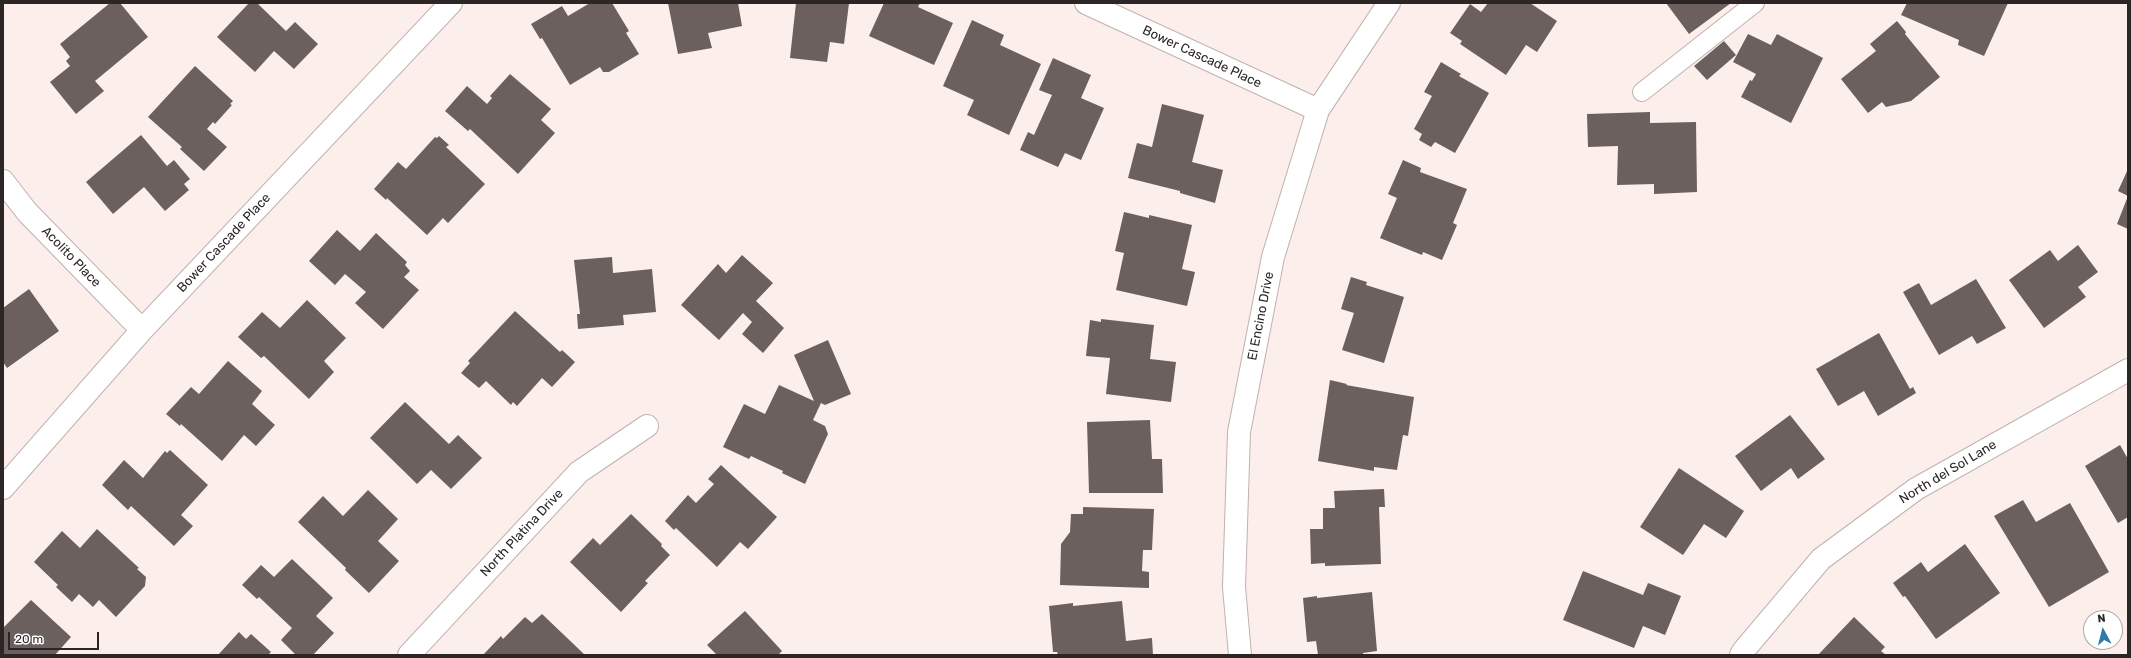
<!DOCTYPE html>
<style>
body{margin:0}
#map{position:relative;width:2131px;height:658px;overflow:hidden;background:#fceeeb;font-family:Rubik,sans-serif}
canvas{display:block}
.frame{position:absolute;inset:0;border:4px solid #2c2726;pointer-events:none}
.north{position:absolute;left:2083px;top:610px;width:40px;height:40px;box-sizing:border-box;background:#fff;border:1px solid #aba9a8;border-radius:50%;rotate:353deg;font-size:11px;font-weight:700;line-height:16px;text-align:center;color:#2c2726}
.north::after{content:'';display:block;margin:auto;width:14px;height:18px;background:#2e7aad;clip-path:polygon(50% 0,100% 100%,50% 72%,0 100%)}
.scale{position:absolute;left:8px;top:632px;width:91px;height:18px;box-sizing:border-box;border:2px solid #2c2726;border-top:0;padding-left:5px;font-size:12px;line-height:14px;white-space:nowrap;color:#2c2726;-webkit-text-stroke:3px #fff;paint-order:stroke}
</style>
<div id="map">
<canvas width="2131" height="658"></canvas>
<div class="frame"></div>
<div class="north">N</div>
<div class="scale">20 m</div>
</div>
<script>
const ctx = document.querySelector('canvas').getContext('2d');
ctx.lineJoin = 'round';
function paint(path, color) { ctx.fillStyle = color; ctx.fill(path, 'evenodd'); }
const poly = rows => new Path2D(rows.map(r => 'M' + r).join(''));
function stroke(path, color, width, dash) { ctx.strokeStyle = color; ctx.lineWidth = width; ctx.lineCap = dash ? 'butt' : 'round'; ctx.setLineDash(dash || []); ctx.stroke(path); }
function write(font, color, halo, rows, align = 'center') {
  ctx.font = font + ' Rubik,sans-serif'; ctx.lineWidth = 4; ctx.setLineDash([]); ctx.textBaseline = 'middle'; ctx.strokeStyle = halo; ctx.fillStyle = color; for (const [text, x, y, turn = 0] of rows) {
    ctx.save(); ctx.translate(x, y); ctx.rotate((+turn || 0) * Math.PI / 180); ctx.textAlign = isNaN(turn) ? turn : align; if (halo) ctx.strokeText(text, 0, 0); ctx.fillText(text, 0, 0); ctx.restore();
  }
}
paint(poly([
 [110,3,120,3,148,37,95,81,104,91,76,114,50,82,70,66,66,61,70,57,60,44],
 [249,3,257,3,286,31,295,22,318,44,294,69,274,51,255,72,217,37],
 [590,3,612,3,629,31,626,33,639,54,609,72,603,72,600,67,570,85,542,38,540,39,531,24,562,6,568,16],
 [668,3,738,3,742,26,708,33,712,48,678,54],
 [796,3,849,3,844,44,830,42,827,62,790,58],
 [884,3,920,3,918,7,953,23,934,65,869,36],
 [1488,3,1530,3,1557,21,1537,52,1526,45,1506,75,1460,44,1462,41,1450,33,1470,4,1481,12],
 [1666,3,1731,3,1689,34],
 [1907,3,2008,3,1984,56,1958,45,1959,40,1901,15],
 [972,20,1004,35,1000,45,1041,64,1009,135,967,115,974,100,943,86],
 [1897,21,1906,32,1905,34,1940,77,1911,101,1886,107,1882,102,1868,113,1841,79,1876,51,1870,44],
 [1748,34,1771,45,1777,34,1823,58,1791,123,1741,97,1750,80,1752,81,1756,74,1733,62],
 [1724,41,1736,55,1707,80,1694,66],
 [1053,58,1091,75,1081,98,1104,108,1081,160,1065,153,1058,167,1020,150,1028,132,1034,135,1052,95,1039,90],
 [1441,62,1461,74,1459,76,1489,93,1455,153,1435,142,1431,147,1419,140,1422,134,1414,129,1432,96,1424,92],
 [195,66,233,101,230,104,232,105,215,124,213,122,207,129,227,147,204,171,180,149,182,147,148,117],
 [510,74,551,109,541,120,555,133,518,174,470,129,468,131,445,111,467,86,487,104,492,98,490,96],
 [1162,104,1204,115,1192,162,1223,170,1215,203,1180,193,1180,191,1128,178,1137,143,1152,147],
 [1650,112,1650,123,1696,122,1697,192,1654,194,1654,184,1617,185,1618,146,1588,147,1587,114],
 [141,135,167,166,174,160,190,179,184,184,189,190,165,211,144,187,113,214,86,182],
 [439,136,449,145,446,147,485,184,448,223,443,218,427,235,387,198,386,200,374,189,398,162,406,169,435,137,437,138],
 [1403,160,1421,168,1420,172,1467,189,1453,223,1457,225,1442,260,1423,252,1422,255,1380,238,1397,198,1388,194],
 [2128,169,2128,229,2117,224,2128,196,2118,191],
 [1124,212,1149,218,1149,215,1192,225,1182,269,1195,272,1187,306,1116,290,1124,253,1115,251],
 [337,230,360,251,376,233,407,262,405,265,410,271,404,277,419,290,383,329,355,303,366,292,345,274,335,285,309,261],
 [2078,245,2098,272,2078,287,2086,297,2044,328,2009,280,2050,250,2058,261],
 [742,255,773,283,756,301,784,328,763,353,742,334,752,322,743,313,719,340,681,305,718,264,726,273],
 [612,257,613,273,652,269,656,312,623,315,624,325,578,329,577,314,580,314,574,260],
 [1351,277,1367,282,1366,285,1404,297,1384,363,1342,350,1354,313,1341,309],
 [1976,279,2006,328,1977,344,1972,336,1939,355,1903,292,1919,283,1931,305],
 [29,289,59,331,7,368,3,362,3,308],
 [307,300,346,338,324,361,334,372,309,399,264,356,261,358,238,337,262,312,280,328],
 [515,311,560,352,562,350,575,362,552,387,542,378,517,406,513,402,511,405,486,381,479,388,461,373,470,363,468,361],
 [1101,319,1154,325,1150,359,1176,362,1171,402,1106,394,1110,358,1086,356,1090,320,1101,322],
 [1879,333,1910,389,1913,387,1916,393,1878,416,1864,391,1838,406,1816,369],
 [828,340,851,394,825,405,821,403,813,420,825,426,828,434,805,484,782,473,783,471,751,456,749,459,723,447,744,404,765,414,779,385,814,401,794,355],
 [228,361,262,391,252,404,275,425,256,446,244,435,222,461,181,424,180,426,166,414,191,387,199,394],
 [1330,380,1347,384,1346,385,1414,397,1408,436,1403,435,1397,470,1374,467,1374,471,1318,461],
 [405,402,449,444,458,435,482,458,451,489,431,470,417,484,370,438],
 [1790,415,1825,459,1798,479,1791,468,1761,491,1735,456],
 [1150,420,1152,459,1162,459,1163,493,1089,493,1087,422],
 [2120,445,2128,459,2128,517,2118,523,2085,466],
 [170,450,208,485,181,515,193,526,174,546,131,506,128,510,102,485,124,460,143,478,165,451,167,453],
 [721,465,777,517,748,549,740,542,717,567,676,528,674,530,665,521,688,495,696,503,714,484,708,479],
 [1679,468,1744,511,1726,538,1704,524,1683,555,1640,527],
 [1384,489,1385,507,1379,507,1381,564,1325,566,1325,563,1311,564,1310,529,1323,529,1323,508,1335,508,1334,491],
 [368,490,398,519,378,541,399,561,369,593,345,570,346,568,298,522,323,496,343,516],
 [2023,500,2036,522,2070,503,2109,572,2049,607,1994,516],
 [1083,507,1154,509,1152,550,1143,550,1142,571,1149,572,1149,588,1060,585,1061,544,1070,532,1071,514,1083,514],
 [631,514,662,544,661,546,670,555,645,581,648,583,621,612,570,562,593,538,600,545],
 [97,529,139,568,137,569,146,577,145,586,116,617,99,600,93,607,79,594,72,602,56,587,58,585,34,562,62,531,80,548],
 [1965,544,2000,593,1936,639,1905,596,1903,597,1893,583,1921,562,1928,572],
 [292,559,333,598,316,616,334,633,313,655,296,655,281,640,292,628,259,597,257,599,242,585,261,565,274,577],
 [1583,571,1643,595,1648,583,1681,596,1665,635,1643,626,1634,648,1563,620],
 [1372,592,1377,651,1363,653,1363,655,1318,655,1316,641,1307,642,1303,598,1317,596,1317,598],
 [31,600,71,637,55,655,3,655,3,628],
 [1122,601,1126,641,1152,638,1153,655,1058,655,1057,652,1053,652,1049,606,1073,603,1073,606],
 [745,611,782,651,778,655,717,655,707,645],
 [542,614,585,655,483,655,501,636,503,639,525,617,532,623],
 [1854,617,1885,647,1881,651,1886,655,1818,655],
 [239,632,246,639,251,634,271,652,268,655,218,655]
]), '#6b605d');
const service = poly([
 [1642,92,1755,3]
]);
const minor = poly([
 [1086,3,1318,110],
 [3,181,27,212,142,330],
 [3,488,142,330,451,3],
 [409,655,579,472,647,426],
 [1240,655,1234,587,1239,432,1273,257,1318,110,1389,3],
 [1741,655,1744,650,1821,559,1916,489,2128,370]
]);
stroke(service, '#bfb2af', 20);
stroke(minor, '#bfb2af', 24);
stroke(service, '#fff', 18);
stroke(minor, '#fff', 22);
write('13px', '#2c2726', '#fff', [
 ["Bower Cascade Place",1202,57,25],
 ["Bower Cascade Place",224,243,-47],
 ["Acolito Place",71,257,46],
 ["El Encino Drive",1261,316,-79],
 ["North del Sol Lane",1948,472,-31],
 ["North Platina Drive",522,533,-47]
]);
</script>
